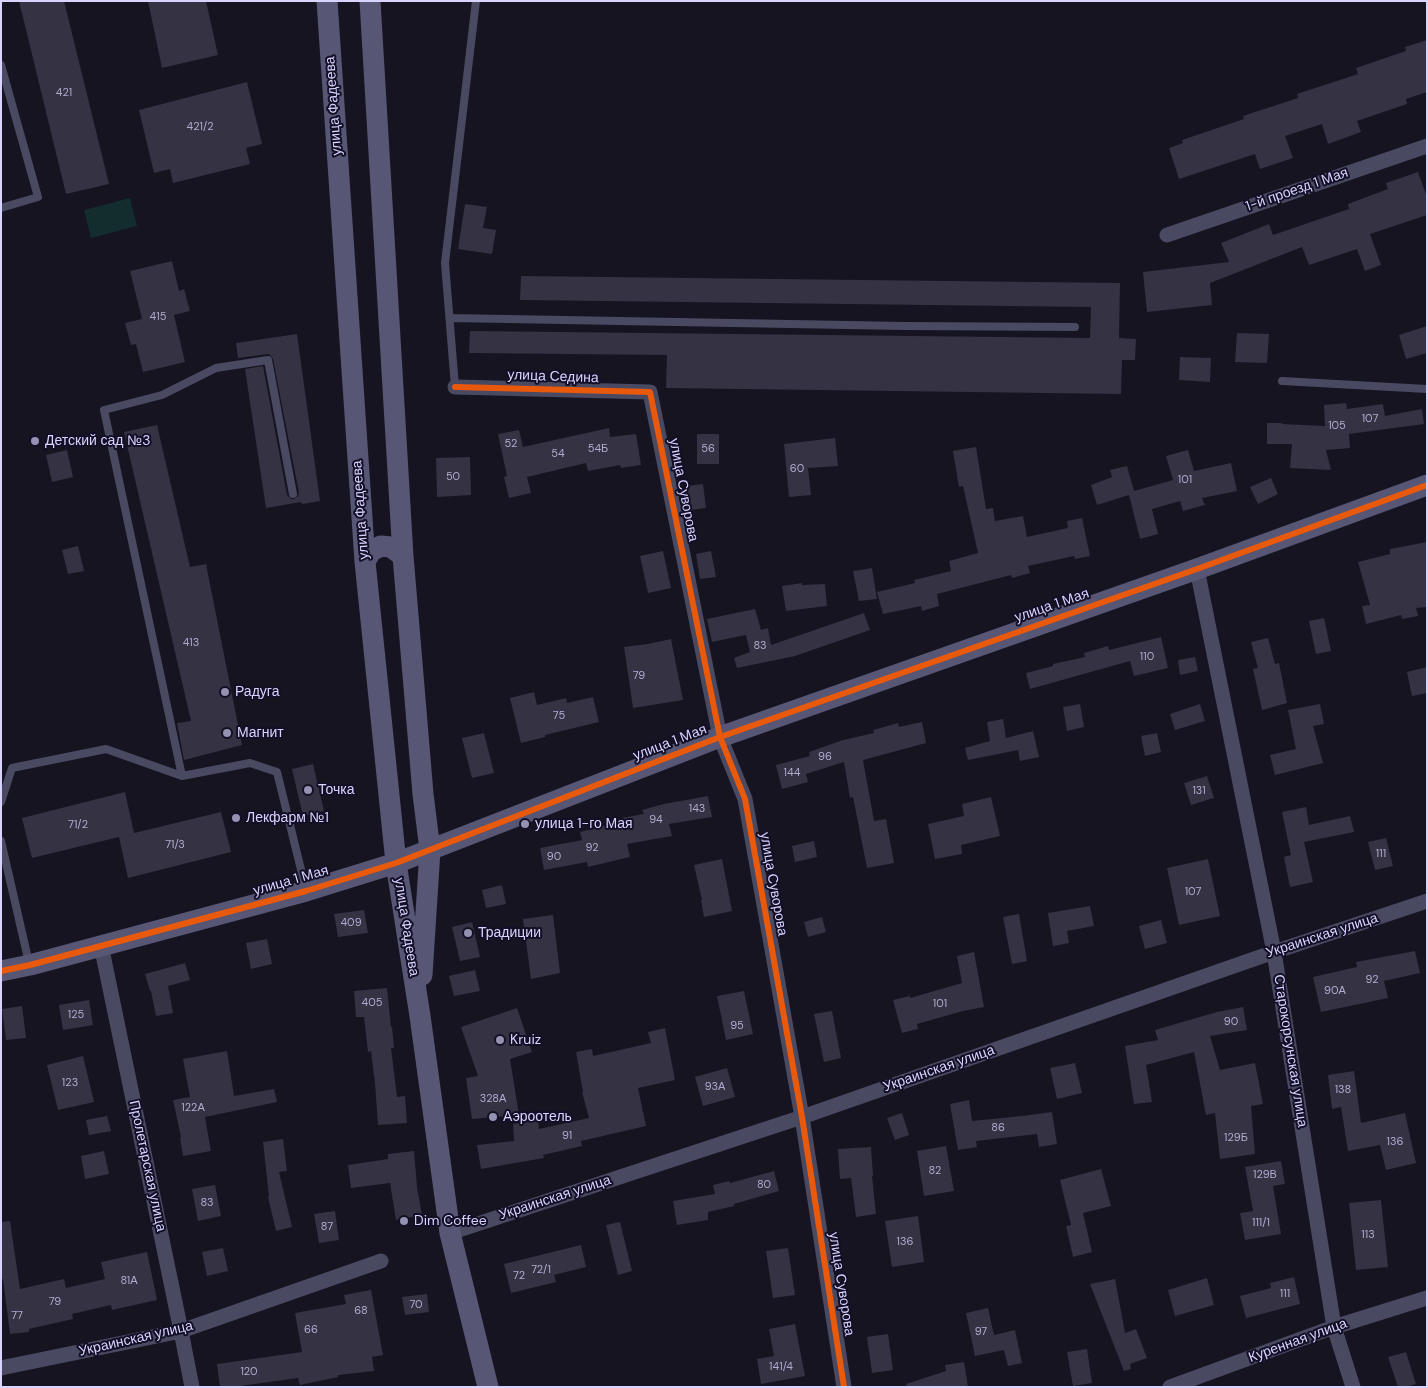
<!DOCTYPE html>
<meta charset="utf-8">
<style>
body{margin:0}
#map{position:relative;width:1428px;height:1388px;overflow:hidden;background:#161421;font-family:"DM Sans",sans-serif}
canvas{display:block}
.frame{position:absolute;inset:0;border:2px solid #d9d4ff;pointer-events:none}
</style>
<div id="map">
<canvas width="1428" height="1388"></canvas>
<div class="frame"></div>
</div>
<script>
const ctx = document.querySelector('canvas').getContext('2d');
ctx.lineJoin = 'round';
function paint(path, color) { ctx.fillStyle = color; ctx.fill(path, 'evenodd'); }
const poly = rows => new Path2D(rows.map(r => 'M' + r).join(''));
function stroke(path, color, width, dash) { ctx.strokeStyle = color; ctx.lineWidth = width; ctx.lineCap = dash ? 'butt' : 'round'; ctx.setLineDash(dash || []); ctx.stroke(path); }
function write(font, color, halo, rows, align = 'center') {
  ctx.font = font + ' "DM Sans",sans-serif'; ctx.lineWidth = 4; ctx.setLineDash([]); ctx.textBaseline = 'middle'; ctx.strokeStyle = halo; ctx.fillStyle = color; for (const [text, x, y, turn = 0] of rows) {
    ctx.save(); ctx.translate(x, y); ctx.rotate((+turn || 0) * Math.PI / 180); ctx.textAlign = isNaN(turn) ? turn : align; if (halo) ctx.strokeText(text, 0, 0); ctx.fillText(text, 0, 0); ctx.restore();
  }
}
paint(poly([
 [130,198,137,226,91,238,84,210]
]), '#132c2d');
paint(poly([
 [19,1,64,1,109,184,66,194],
 [148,1,206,1,218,55,162,68],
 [1427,40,1427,92,1406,99,1407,104,1357,121,1361,132,1328,144,1322,124,1285,136,1293,158,1260,169,1255,154,1179,179,1169,148,1183,143,1182,140,1244,119,1243,116,1298,98,1297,94,1358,74,1356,68,1406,51,1405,47],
 [247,82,262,144,246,148,250,164,173,183,170,169,154,173,139,110],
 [1418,172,1427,197,1427,215,1370,234,1381,265,1365,271,1357,249,1309,265,1302,247,1210,283,1212,305,1147,312,1143,272,1229,262,1221,243,1269,224,1273,235,1349,209,1348,204,1388,189,1386,183],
 [465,204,487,207,483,228,496,230,492,254,458,249],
 [172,261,179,291,184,289,190,311,174,315,185,362,143,372,136,344,131,345,125,323,142,319,130,271],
 [521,276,1120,283,1119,338,1136,339,1135,360,1122,360,1121,394,666,388,667,355,469,353,470,331,1090,338,1091,307,520,300],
 [1427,326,1427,353,1406,359,1399,335],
 [1237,333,1269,334,1267,363,1235,362],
 [297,334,320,501,302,504,301,502,266,508,245,369,263,366,287,495,291,499,294,499,298,496,299,493,273,359,270,355,268,354,238,358,236,343],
 [1180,357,1211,358,1210,382,1179,380],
 [1346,403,1347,409,1383,404,1385,416,1422,409,1424,424,1349,434,1350,448,1326,450,1331,470,1290,468,1292,444,1267,444,1267,423,1282,423,1282,424,1325,426,1324,405],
 [157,425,190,567,206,564,242,745,184,760,177,723,191,721,124,432],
 [609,428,610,437,636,434,641,465,621,468,620,465,588,471,586,463,527,477,531,493,509,498,504,477,507,476,498,434,519,430,523,447],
 [697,434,719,434,719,464,697,464],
 [835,438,838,466,808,468,811,495,789,497,784,444],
 [976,447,986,509,993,508,995,521,1023,516,1027,537,1068,528,1067,521,1082,518,1090,556,1075,559,1074,556,1028,566,1030,573,1012,578,1011,575,937,594,939,606,922,611,921,606,883,614,877,592,915,583,914,580,951,571,949,561,978,553,963,486,959,487,953,451],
 [67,450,73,477,52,482,46,455],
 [1188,450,1194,471,1231,463,1237,491,1202,498,1205,505,1183,511,1180,501,1152,509,1158,534,1140,539,1129,495,1097,505,1091,485,1112,477,1110,470,1127,466,1134,491,1173,480,1166,456],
 [470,457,471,495,437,497,436,458],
 [1271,478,1278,494,1258,504,1250,487],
 [703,484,706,508,690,510,687,486],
 [1427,542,1427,607,1416,608,1418,616,1402,619,1401,615,1366,624,1362,606,1370,605,1358,562,1390,554,1390,549],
 [78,546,84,571,68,574,62,550],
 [663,551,671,588,648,593,640,556],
 [711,551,716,577,700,579,696,554],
 [872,568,877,599,859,601,853,571],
 [802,583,802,585,825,584,827,606,786,611,782,586],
 [755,609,761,630,768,628,771,645,864,613,870,630,795,656,737,668,734,658,750,652,746,635,712,642,707,619],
 [1324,618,1331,651,1316,654,1309,621],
 [1161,637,1168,668,1134,676,1130,661,1030,689,1026,673,1053,666,1053,664,1085,657,1084,653,1108,646,1109,650],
 [1268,638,1275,664,1279,663,1287,703,1262,710,1253,669,1258,668,1251,642],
 [671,639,683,700,633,708,624,647,648,644],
 [1195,657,1198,671,1180,675,1178,660],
 [1427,667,1427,693,1412,696,1407,672],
 [534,692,537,705,566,698,567,703,593,697,599,722,545,735,545,737,521,743,510,698],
 [1080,704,1084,727,1067,731,1063,707],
 [1200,704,1205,721,1175,730,1170,714],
 [1320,704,1324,724,1313,726,1323,763,1275,775,1270,755,1296,749,1288,710],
 [1003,719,1006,738,1033,731,1039,757,1020,761,1018,750,968,760,965,748,990,741,987,722],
 [922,722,926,743,863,760,874,821,886,819,894,863,867,868,853,797,850,798,844,762,806,774,808,782,782,789,776,765,810,756,809,752,843,740,874,733,873,730,898,723,899,727],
 [484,733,494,773,472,778,462,738],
 [1157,733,1161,752,1145,756,1141,736],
 [313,764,324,811,303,816,292,769],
 [1207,776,1214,798,1191,805,1184,783],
 [125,792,134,833,221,812,231,852,128,878,119,837,32,858,22,818],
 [708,796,712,817,669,824,672,836,627,844,630,857,588,867,587,862,544,870,540,848,582,840,580,832,612,824,611,820,644,814,642,810,664,804],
 [991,797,1000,836,961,845,962,854,935,859,928,824,964,816,962,804],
 [1306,807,1309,825,1350,816,1354,832,1304,842,1313,882,1290,887,1284,857,1291,855,1282,812],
 [1386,838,1393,866,1375,870,1368,842],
 [814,841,817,857,795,862,792,846],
 [722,859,732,911,704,917,701,900,702,900,694,865],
 [1208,859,1220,916,1179,925,1167,868],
 [502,885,506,904,486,908,482,890],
 [1090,906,1094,926,1067,931,1069,943,1053,946,1048,913],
 [364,910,368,933,338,937,334,914],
 [1019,914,1027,961,1012,964,1003,917],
 [553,915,560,973,531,979,523,919],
 [822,917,826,932,808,937,804,922],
 [1161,920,1167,943,1145,949,1139,926],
 [472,922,480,957,460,961,452,927],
 [267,939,272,964,251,969,246,943],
 [1415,951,1420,973,1384,981,1388,998,1321,1012,1313,977,1357,967,1356,962],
 [974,952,984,1007,963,1011,917,1024,918,1029,902,1033,893,1000,910,996,910,998,962,983,957,956],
 [185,963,190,980,168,986,173,1013,156,1016,151,991,150,991,145,974],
 [475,970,480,991,454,996,449,976],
 [387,988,391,1027,392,1027,394,1048,391,1048,397,1097,405,1096,407,1123,378,1125,375,1083,371,1051,368,1052,364,1017,356,1017,354,991],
 [744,991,753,1034,726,1040,717,996],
 [89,1000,93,1025,63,1030,59,1005],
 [22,1006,26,1038,6,1040,2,1009],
 [1243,1007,1247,1030,1210,1036,1220,1070,1255,1063,1263,1104,1251,1106,1255,1154,1220,1159,1215,1113,1206,1115,1194,1052,1146,1065,1152,1102,1134,1104,1125,1046,1158,1040,1155,1030,1217,1012],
 [517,1008,532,1052,510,1059,519,1115,472,1119,466,1078,478,1076,461,1027],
 [832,1011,841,1058,824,1062,814,1014],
 [665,1028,675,1080,638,1088,646,1126,581,1141,582,1146,543,1155,544,1158,481,1169,477,1145,514,1141,513,1124,538,1120,539,1129,589,1118,582,1092,583,1092,576,1052,592,1049,593,1056,651,1043,648,1032],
 [227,1051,234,1096,274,1089,277,1102,205,1117,211,1151,183,1156,180,1138,181,1137,173,1100,190,1097,183,1059],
 [83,1056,94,1102,58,1110,47,1065],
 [1075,1063,1082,1093,1057,1099,1050,1068],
 [727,1068,735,1097,703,1106,695,1077],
 [1354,1071,1361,1123,1405,1113,1416,1163,1386,1170,1380,1145,1348,1151,1341,1107,1332,1109,1328,1075],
 [969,1100,972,1121,1022,1116,1052,1112,1057,1144,1039,1147,1037,1134,976,1141,977,1147,958,1150,950,1104],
 [902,1113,909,1135,895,1140,887,1118],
 [107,1116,111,1131,89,1135,86,1120],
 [283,1139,287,1171,279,1172,292,1227,276,1231,268,1197,269,1196,263,1142],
 [946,1146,954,1191,924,1196,917,1151],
 [871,1147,873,1176,872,1176,876,1214,856,1217,851,1178,840,1179,838,1149],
 [104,1151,109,1174,85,1179,81,1156],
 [414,1151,417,1187,422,1215,396,1220,390,1183,351,1188,348,1165,388,1159,388,1154],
 [1281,1161,1285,1184,1273,1186,1281,1234,1245,1240,1240,1213,1253,1211,1245,1167],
 [1101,1169,1111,1206,1083,1213,1092,1252,1073,1257,1066,1226,1071,1225,1060,1180],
 [774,1171,779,1191,734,1204,734,1206,708,1212,708,1220,677,1225,673,1201,715,1194,713,1185,729,1181,730,1183],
 [215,1185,221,1216,198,1221,192,1189],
 [1381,1200,1388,1267,1356,1270,1349,1203],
 [335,1211,339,1240,319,1243,314,1214],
 [918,1216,924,1262,892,1267,885,1221],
 [10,1221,20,1289,64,1279,66,1288,105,1279,101,1262,147,1252,157,1300,112,1310,111,1305,72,1314,73,1319,29,1329,29,1332,10,1334,3,1279,1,1280,1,1222],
 [620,1222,632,1271,618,1275,606,1225],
 [581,1245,586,1267,554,1275,556,1282,511,1293,504,1264],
 [223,1248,228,1271,207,1276,202,1252],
 [788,1248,795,1295,773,1298,766,1251],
 [1294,1277,1300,1304,1246,1318,1240,1296,1271,1288,1270,1283],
 [1207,1278,1214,1305,1175,1316,1168,1290],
 [1115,1279,1125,1333,1136,1329,1147,1358,1130,1364,1131,1369,1124,1371,1090,1284],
 [371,1290,383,1355,372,1357,374,1371,338,1375,338,1377,300,1385,298,1378,233,1387,220,1387,217,1364,302,1352,295,1313,346,1304,344,1295],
 [427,1294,429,1312,405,1315,402,1297],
 [988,1308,994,1335,1015,1330,1022,1363,1008,1366,1004,1350,975,1356,966,1313],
 [795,1324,805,1376,761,1384,757,1359,774,1356,769,1329],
 [888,1334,893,1370,872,1373,867,1337],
 [1087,1349,1092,1383,1073,1386,1067,1352],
 [1406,1352,1416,1384,1406,1387,1398,1387,1388,1357],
 [964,1362,968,1387,907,1387,906,1384,946,1371,945,1365]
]), '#343243');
stroke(poly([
 [1,65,38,197,1,208],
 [450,318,904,326,1075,327],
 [1282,381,1427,389],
 [455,387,445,263,476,1],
 [293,494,268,360,216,368,162,395,104,410,182,776,250,763,277,772,306,890],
 [1,802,12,768,106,749,182,776],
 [1,841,29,963]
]), '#4a4962', 8);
stroke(poly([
 [1167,235,1427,146],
 [455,387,650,392,720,737,745,799,802,1117,844,1387],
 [1197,569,1274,952,1334,1327,1353,1387],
 [101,945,181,1331,192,1387],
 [450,1233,802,1117,1274,952,1427,901],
 [1,1368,181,1331,381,1261],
 [1170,1387,1334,1327,1427,1298]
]), '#4a4962', 15);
stroke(poly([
 [327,1,365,562,396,863,420,1016,450,1233,488,1387],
 [370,1,403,556,423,794,430,850,422,975],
 [365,562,371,551,381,546,391,547,403,556],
 [1,971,30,965,306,891,396,863,720,737,1197,569,1427,485]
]), '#575674', 21);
stroke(poly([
 [455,387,650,392,720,737,745,799,802,1117,844,1387],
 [1,971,30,965,306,891,396,863,720,737,1197,569,1427,485]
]), '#e8590c', 6);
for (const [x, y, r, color] of [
 [35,441,5,"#9591b1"],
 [225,692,5,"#9591b1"],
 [227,733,5,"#9591b1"],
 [308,790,5,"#9591b1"],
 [236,818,5,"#9591b1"],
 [525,824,5,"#9591b1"],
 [468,933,5,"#9591b1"],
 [500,1040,5,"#9591b1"],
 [493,1117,5,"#9591b1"],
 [404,1221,5,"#9591b1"]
]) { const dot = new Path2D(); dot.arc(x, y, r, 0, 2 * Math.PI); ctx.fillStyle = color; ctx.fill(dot); stroke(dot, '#130f26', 2); }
write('11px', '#b0acd0', null, [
 ["421",64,93],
 ["421/2",200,127],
 ["415",158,317],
 ["107",1370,419],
 ["105",1337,426],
 ["52",511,444],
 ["54Б",598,449],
 ["56",708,449],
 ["54",558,454],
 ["60",797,469],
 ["50",453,477],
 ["101",1185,480],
 ["413",191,643],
 ["83",760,646],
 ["110",1147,657],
 ["79",639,676],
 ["75",559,716],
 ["96",825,757],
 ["144",792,773],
 ["131",1199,791],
 ["143",697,809],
 ["94",656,820],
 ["71/2",78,825],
 ["71/3",175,845],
 ["92",592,848],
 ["111",1381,854],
 ["90",554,857],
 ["107",1193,892],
 ["409",351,923],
 ["92",1372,980],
 ["90А",1335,991],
 ["405",372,1003],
 ["101",940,1004],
 ["125",76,1015],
 ["90",1231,1022],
 ["95",737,1026],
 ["123",70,1083],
 ["93А",715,1087],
 ["138",1343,1090],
 ["328А",493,1099],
 ["122А",193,1108],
 ["86",998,1128],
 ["91",567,1136],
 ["129Б",1236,1138],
 ["136",1395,1142],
 ["82",935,1171],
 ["129В",1265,1175],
 ["80",764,1185],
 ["83",207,1203],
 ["111/1",1261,1223],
 ["87",327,1227],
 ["113",1368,1235],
 ["136",905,1242],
 ["72/1",541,1270],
 ["72",519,1276],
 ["81А",129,1281],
 ["111",1285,1294],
 ["79",55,1302],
 ["70",416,1305],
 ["68",361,1311],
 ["77",17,1316],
 ["66",311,1330],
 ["97",981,1332],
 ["141/4",781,1367],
 ["120",249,1372]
]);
write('14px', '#d9d4ff', '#130f26', [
 ["улица Фадеева",334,106,-94],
 ["1-й проезд 1 Мая",1297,190,-19],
 ["улица Седина",553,377,2],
 ["улица Суворова",683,490,79],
 ["улица Фадеева",361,510,-94],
 ["улица 1 Мая",1052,606,-19],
 ["улица 1 Мая",670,743,-21],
 ["улица 1 Мая",291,881,-16],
 ["улица Суворова",773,884,80],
 ["улица Фадеева",406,927,81],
 ["Украинская улица",1322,936,-18],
 ["Старокорсунская улица",1290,1051,81],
 ["Украинская улица",939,1069,-19],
 ["Пролетарская улица",147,1166,78],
 ["Украинская улица",555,1198,-18],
 ["улица Суворова",841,1284,81],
 ["Украинская улица",136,1339,-13],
 ["Куренная улица",1298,1341,-20]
]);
write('14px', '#d9d4ff', '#130f26', [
 ["Детский сад №3",45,441],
 ["Радуга",235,692],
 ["Магнит",237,733],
 ["Точка",318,790],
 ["Лекфарм №1",246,818],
 ["улица 1-го Мая",535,824],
 ["Традиции",478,933],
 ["Kruiz",510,1040],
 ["Аэроотель",503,1117],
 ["Dim Coffee",414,1221]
], 'left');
</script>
